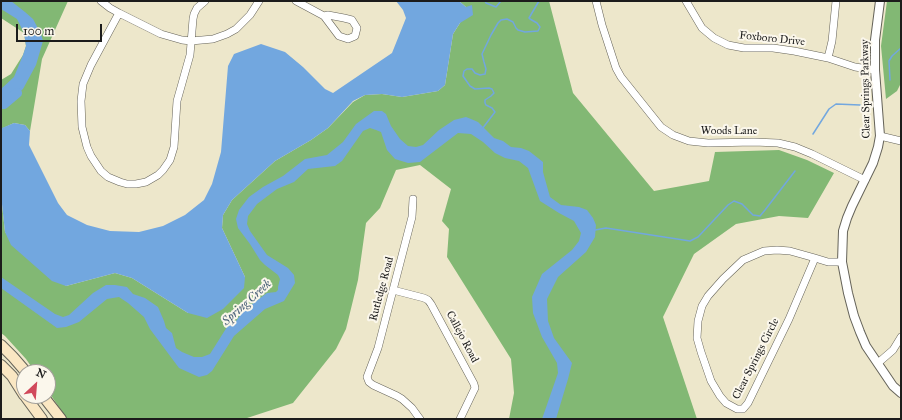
<!DOCTYPE html>
<style>
body{margin:0}
#map{position:relative;width:902px;height:420px;overflow:hidden;background:#ede7cb;font-family:"IM FELL Great Primer",serif}
canvas{display:block}
.frame{position:absolute;inset:0;border:2px solid #1c1c1c;pointer-events:none}
.north{position:absolute;left:16px;top:364px;width:40px;height:40px;box-sizing:border-box;background:#fbf7ec;border:1px solid #a29f99;border-radius:50%;rotate:26deg;font-size:11px;font-weight:700;line-height:16px;text-align:center;color:#1c1c1c}
.north::after{content:'';display:block;margin:auto;width:14px;height:18px;background:#d1495b;clip-path:polygon(50% 0,100% 100%,50% 72%,0 100%)}
.scale{position:absolute;left:16px;top:24px;width:86px;height:18px;box-sizing:border-box;border:2px solid #1c1c1c;border-top:0;padding-left:5px;font-size:12px;line-height:14px;white-space:nowrap;color:#1c1c1c;-webkit-text-stroke:3px #fbf7ec;paint-order:stroke}
</style>
<div id="map">
<canvas width="902" height="420"></canvas>
<div class="frame"></div>
<div class="north">N</div>
<div class="scale">100 m</div>
</div>
<script>
const ctx = document.querySelector('canvas').getContext('2d');
ctx.lineJoin = 'round';
function paint(path, color) { ctx.fillStyle = color; ctx.fill(path, 'evenodd'); }
const poly = rows => new Path2D(rows.map(r => 'M' + r).join(''));
function stroke(path, color, width, dash) { ctx.strokeStyle = color; ctx.lineWidth = width; ctx.lineCap = dash ? 'butt' : 'round'; ctx.setLineDash(dash || []); ctx.stroke(path); }
function write(font, color, halo, rows, align = 'center') {
  ctx.font = font + ' "IM FELL Great Primer",serif'; ctx.lineWidth = 4; ctx.setLineDash([]); ctx.textBaseline = 'middle'; ctx.strokeStyle = halo; ctx.fillStyle = color; for (const [text, x, y, turn = 0] of rows) {
    ctx.save(); ctx.translate(x, y); ctx.rotate((+turn || 0) * Math.PI / 180); ctx.textAlign = isNaN(turn) ? turn : align; if (halo) ctx.strokeText(text, 0, 0); ctx.fillText(text, 0, 0); ctx.restore();
  }
}
paint(poly([
 [1,1,68,1,42,59,30,131,25,125,14,123,1,129,1,80,11,74,23,55,26,46,24,33,1,18],
 [459,1,549,1,573,93,654,191,709,181,715,152,779,150,807,160,834,173,808,218,779,216,736,224,694,254,663,317,697,419,509,419,514,393,511,359,447,257,449,229,442,221,451,189,420,165,396,170,380,208,366,223,358,280,346,329,336,349,293,403,244,419,67,419,48,391,48,372,35,372,26,359,5,336,1,333,1,195,5,232,66,286,115,273,132,278,188,313,245,277,222,228,223,215,232,200,275,161,311,140,328,128,353,102,365,95,382,94,402,97,438,91,445,85,453,34,460,23,466,7],
 [887,1,901,1,901,83,897,91,886,99,881,46]
]), '#82b874');
paint(poly([
 [1,1,11,1,25,12,33,19,41,34,43,41,36,65,23,89,12,99,1,104,1,89,14,77,23,55,26,46,24,33,17,19,1,9],
 [396,1,459,1,466,7,472,5,473,15,460,23,453,34,445,85,438,91,402,97,382,94,365,95,353,101,328,128,311,140,275,161,232,200,223,215,222,228,245,277,244,288,223,309,207,318,188,313,132,278,115,273,66,286,52,281,11,245,5,232,1,195,1,129,2,128,14,123,25,125,30,131,29,145,58,203,67,215,87,225,110,231,139,232,163,226,185,215,204,200,212,184,221,152,228,66,234,54,261,44,285,52,303,67,325,89,333,93,392,53,406,18,403,10],
 [374,111,382,111,386,114,391,126,400,139,408,146,416,147,423,145,439,130,454,120,466,117,471,119,478,122,494,138,503,141,511,147,521,148,529,151,543,162,543,172,550,197,561,205,579,207,587,210,593,218,596,225,595,237,586,252,558,277,547,299,548,321,554,338,572,363,568,379,556,419,542,419,558,373,557,363,542,337,533,313,532,297,542,274,572,250,579,241,581,233,574,221,559,213,540,201,528,168,519,161,505,158,495,153,483,142,471,134,458,133,420,162,408,163,395,159,387,150,381,132,376,130,370,128,363,131,342,161,335,166,308,169,294,182,277,189,257,204,248,216,247,224,250,231,267,255,288,268,294,275,295,283,284,301,265,309,234,336,212,371,207,375,199,377,179,368,150,329,144,317,128,303,119,297,107,299,79,322,66,327,57,328,1,288,1,277,55,314,63,317,69,315,93,293,106,285,115,285,127,287,133,294,145,298,158,307,164,321,166,328,172,333,176,348,182,352,194,357,202,357,210,354,227,327,236,321,244,310,267,293,276,292,278,290,278,287,280,279,278,275,265,265,260,260,250,244,238,228,236,219,239,210,249,197,263,187,283,176,305,159,327,155,343,142,356,124]
]), '#72a7df');
stroke(poly([
 [485,1,486,3,496,7,501,1],
 [890,80,889,61,892,56,901,48],
 [482,129,495,112,492,108,486,105,485,103,485,100,491,96,494,93,492,89,489,88,475,89,470,86,463,76,464,71,467,69,472,69,475,73,480,75,485,74,486,69,484,62,482,54,491,35,498,23,501,20,507,19,513,22,516,28,518,30,525,32,538,31,540,27,537,23,530,19,529,18,539,1],
 [813,134,829,109,836,104,860,105],
 [595,230,606,228,690,241,698,237,728,205,734,201,742,204,753,215,760,216,765,210,795,171]
]), '#72a7df', 1.5);
stroke(poly([
 [1,104,4,104,17,93]
]), '#72a7df', 10);
const minor = poly([
 [101,1,110,8,119,13,161,34,182,40,191,41,213,39,227,34,236,29,250,15,259,1],
 [296,1,324,16,339,36,348,39,355,36,357,28,352,20,344,18,328,15,324,16],
 [596,1,602,25,616,68,621,77,661,127,673,135,689,141,708,143,754,142,778,143,795,147,812,154,865,180],
 [686,1,702,28,714,38,728,45,744,48,773,48,794,51,828,58,855,67,875,70],
 [119,13,91,65,83,84,81,101,82,127,87,147,91,156,101,171,108,177,120,182,127,184,136,184,146,182,158,175,163,170,170,160,174,147,177,101,190,55,193,19,194,14,197,8,205,1],
 [828,58,832,41,836,1],
 [880,136,901,141],
 [413,199,412,217,393,290,378,348,367,377,369,382,373,385,397,396,402,399,412,408,420,419],
 [777,250,790,251,815,258,789,319,748,403,743,409,737,409,726,403,720,396,711,381,701,352,697,338,698,321,702,306,708,296,723,279,743,260,764,251,777,250],
 [815,258,828,262,842,262],
 [393,290,424,298,428,300,431,304,474,384,475,388,473,392,460,419],
 [878,363,893,350,901,337]
]);
const tertiary = poly([
 [880,1,875,40,875,70,880,136,878,147,873,163,852,206,847,218,843,231,842,262,848,293,854,316,860,332,866,346,893,386,901,393]
]);
const secondary = poly([
 [1,345,13,357,26,372],
 [1,365,12,376,24,395],
 [25,396,42,419],
 [43,396,61,419]
]);
stroke(minor, '#656359', 8);
stroke(tertiary, '#656359', 10);
stroke(secondary, '#656359', 12);
stroke(minor, '#fff', 7);
stroke(tertiary, '#fff', 8);
stroke(secondary, '#fae7c3', 10);
write('11px', '#1c1c1c', '#fbf7ec', [
 ["Foxboro Drive",772,39,6],
 ["Clear Springs Parkway",866,89,-91],
 ["Woods Lane",729,131],
 ["Rutledge Road",382,289,-75],
 ["Callejo Road",462,337,62],
 ["Clear Springs Circle",756,359,-63]
]);
write('italic 12px', '#435b74', '#fbf7ec', [
 ["Spring Creek",247,303,-42]
]);
</script>
